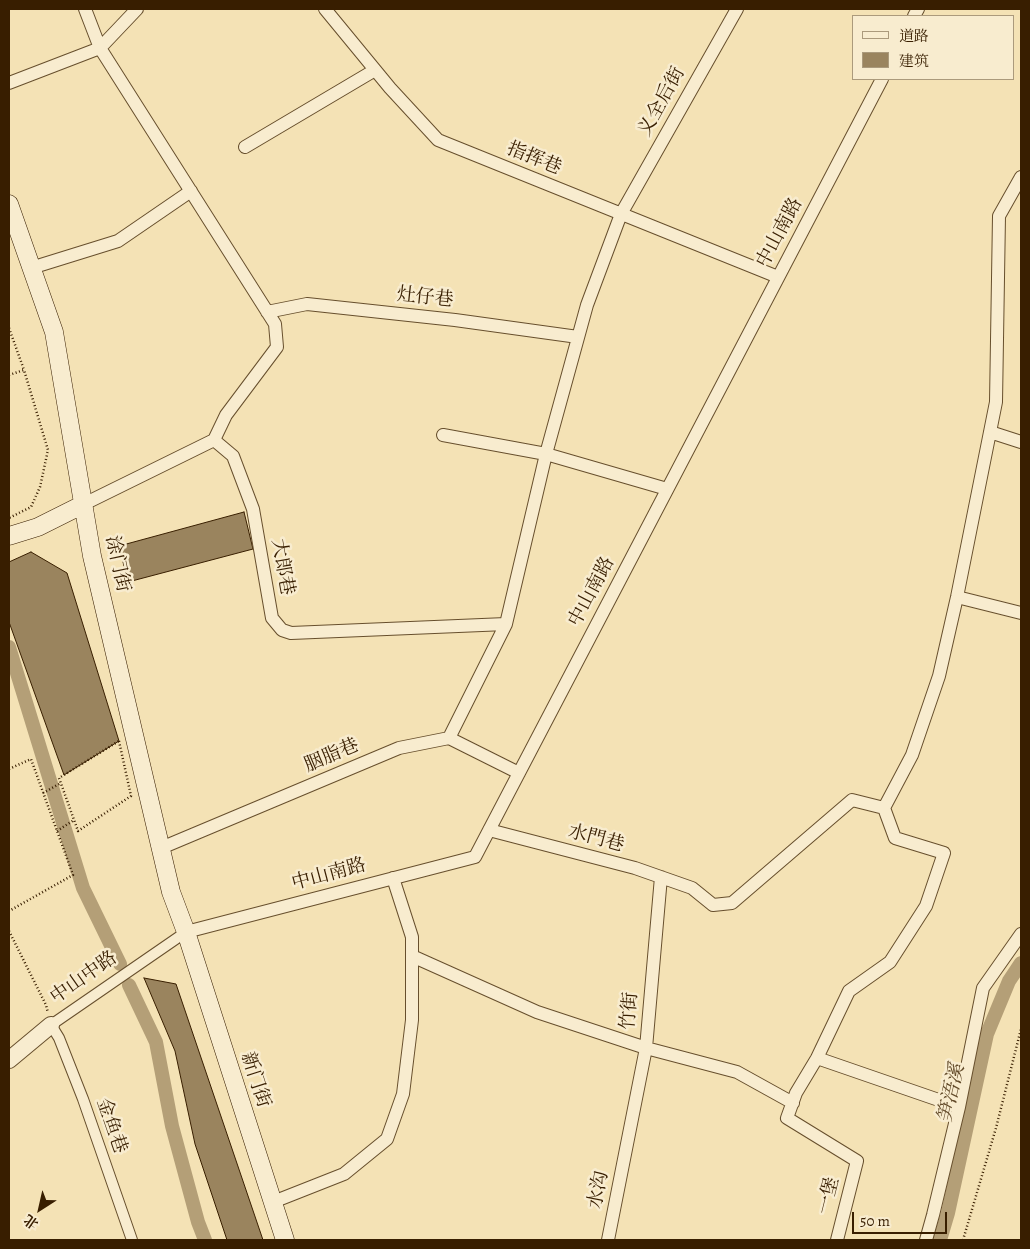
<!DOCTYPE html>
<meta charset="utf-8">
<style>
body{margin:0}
#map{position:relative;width:1030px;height:1249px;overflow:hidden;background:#f4e2b5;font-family:Alegreya,"Noto Serif SC",serif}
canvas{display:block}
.frame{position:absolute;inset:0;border:10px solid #381e00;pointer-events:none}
.legend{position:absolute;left:852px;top:15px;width:162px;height:65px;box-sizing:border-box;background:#f8eccf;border:1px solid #ab9a7c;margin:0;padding:6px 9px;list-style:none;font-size:15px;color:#381e00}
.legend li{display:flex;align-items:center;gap:10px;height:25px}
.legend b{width:25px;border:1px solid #ab9a7c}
.north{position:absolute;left:15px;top:1184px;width:50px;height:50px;-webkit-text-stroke:4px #f8eccf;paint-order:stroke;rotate:215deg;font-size:14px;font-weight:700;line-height:20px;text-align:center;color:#381e00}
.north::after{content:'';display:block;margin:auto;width:18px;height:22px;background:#381e00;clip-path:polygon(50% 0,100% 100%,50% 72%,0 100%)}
.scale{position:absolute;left:852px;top:1212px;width:95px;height:22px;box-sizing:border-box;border:2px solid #381e00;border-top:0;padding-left:6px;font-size:15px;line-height:18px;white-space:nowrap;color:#381e00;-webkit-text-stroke:4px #f8eccf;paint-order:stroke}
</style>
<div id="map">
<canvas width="1030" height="1249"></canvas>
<div class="frame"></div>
<ul class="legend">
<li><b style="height:6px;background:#f8eccf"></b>道路</li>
<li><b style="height:14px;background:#9a845e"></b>建筑</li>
</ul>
<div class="north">北</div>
<div class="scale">50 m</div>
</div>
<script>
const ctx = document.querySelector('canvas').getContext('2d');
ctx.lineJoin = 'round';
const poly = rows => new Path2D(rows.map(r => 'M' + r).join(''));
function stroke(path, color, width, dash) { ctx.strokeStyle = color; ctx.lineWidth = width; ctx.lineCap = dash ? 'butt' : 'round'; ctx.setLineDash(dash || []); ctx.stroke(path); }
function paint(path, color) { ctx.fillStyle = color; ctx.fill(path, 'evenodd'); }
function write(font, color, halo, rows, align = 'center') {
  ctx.font = font + ' Alegreya,"Noto Serif SC",serif'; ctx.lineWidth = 5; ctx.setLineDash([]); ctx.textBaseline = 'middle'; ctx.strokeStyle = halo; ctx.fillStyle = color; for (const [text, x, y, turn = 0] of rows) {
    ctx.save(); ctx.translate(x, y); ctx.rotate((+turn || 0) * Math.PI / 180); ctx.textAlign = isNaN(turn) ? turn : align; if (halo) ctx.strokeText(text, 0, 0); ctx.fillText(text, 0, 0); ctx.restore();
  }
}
stroke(poly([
 [9,647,83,888,120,964],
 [129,985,156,1042,172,1126,198,1222,205,1240],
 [940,1240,948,1213,987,1034,1009,981,1021,963]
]), '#b49f77', 14);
const building = poly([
 [244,512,253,549,128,582,119,546,244,512],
 [31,552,67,573,119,741,64,775,9,622,9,562,31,552],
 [144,978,176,984,263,1240,227,1240,195,1144,175,1051,144,978]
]);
paint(building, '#9a845e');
stroke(building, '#381e00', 1);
const pedestrian = poly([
 [132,1240,83,1099,59,1038,51,1025,186,932]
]);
const minor = poly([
 [137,9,100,48,275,324,277,347,226,415,214,440],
 [325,9,390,88,438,140,778,277],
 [914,16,918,9],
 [9,83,100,48,85,9],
 [245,147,375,70],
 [31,268,118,241,191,191],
 [267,312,307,304,455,320,578,337],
 [990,432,1021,442],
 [443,435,546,454,667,489],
 [84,504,214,440,233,456,253,509,272,618,282,630,291,633,506,624],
 [957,597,1021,613],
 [449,738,506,624,546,454,587,305,621,214,737,9],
 [489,830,635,868,692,888,713,905,732,903,852,800,884,808,912,755,939,676,957,597,996,402,999,216,1021,177],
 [161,848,399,748,449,738,519,773],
 [186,932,475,857,882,79],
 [412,956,537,1012,646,1048,737,1072,793,1103],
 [817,1058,959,1107],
 [273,1202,344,1174,387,1139,403,1094,412,1020,412,937,393,878],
 [608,1240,646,1048,661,877],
 [837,1240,857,1161,787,1118,796,1093,817,1058,849,991,890,962,926,906,944,853,895,838,884,808],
 [926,1240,933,1215,959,1107,983,988,1021,934]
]);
const tertiary = poly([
 [9,1060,51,1025]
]);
const secondary = poly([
 [9,204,54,332,92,556,171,892,186,932,285,1240],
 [9,536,38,527,84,504]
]);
stroke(pedestrian, '#674f2d', 12);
stroke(minor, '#674f2d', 14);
stroke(tertiary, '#674f2d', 18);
stroke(secondary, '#381e00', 19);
stroke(poly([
 [9,328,24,370],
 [9,375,24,370,48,450,40,487,31,507,9,518],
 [119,741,131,796,78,831,59,778,119,741],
 [9,769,31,759,73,875,9,911],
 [43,793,61,783],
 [57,831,74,820],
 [9,931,46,1005,48,1013],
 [963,1240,996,1128,1021,1029]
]), '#381e00', 2.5, [1, 2.5]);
stroke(pedestrian, '#f8eccf', 10);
stroke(minor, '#f8eccf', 12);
stroke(tertiary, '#f8eccf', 16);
stroke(secondary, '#f8eccf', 18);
write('19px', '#381e00', '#f8eccf', [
 ["义全后街",662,102,-61],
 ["指挥巷",534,159,22],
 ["中山南路",780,233,-62],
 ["灶仔巷",425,298,6],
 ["涂门街",117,564,78],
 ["大郎巷",282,567,80],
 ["中山南路",592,592,-62],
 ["胭脂巷",332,756,-23],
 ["水門巷",596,839,15],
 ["中山南路",329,875,-15],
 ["中山中路",84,978,-35],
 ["竹街",630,1011,-85],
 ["新门街",255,1080,72],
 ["金鱼巷",111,1126,71],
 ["水沟",599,1190,-79],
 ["一堡",829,1196,-76]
]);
write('italic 20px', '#634b2a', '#f8eccf', [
 ["笋浯溪",952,1094,-77]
]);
</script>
